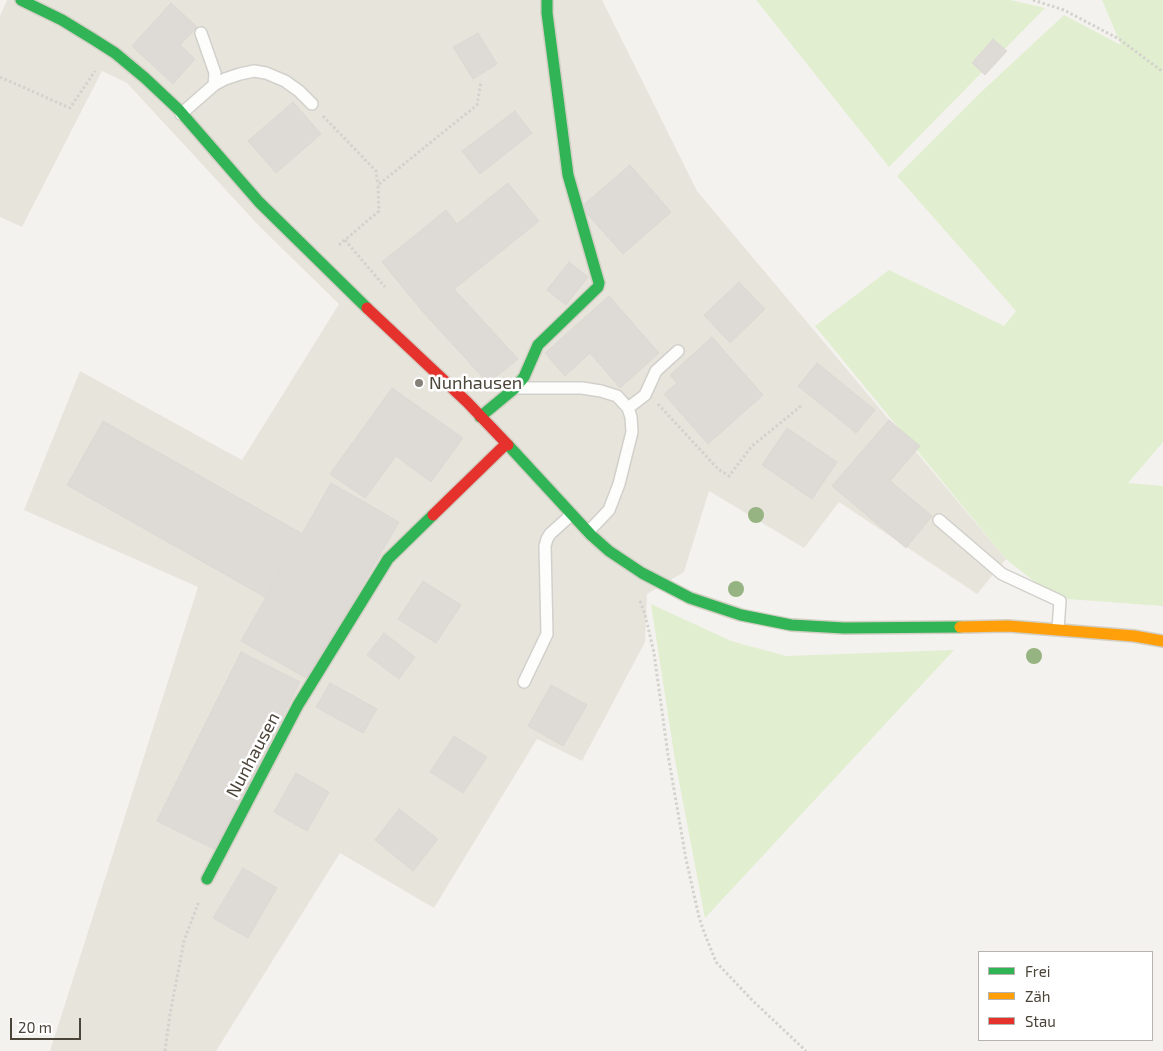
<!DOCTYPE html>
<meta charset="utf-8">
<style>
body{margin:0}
#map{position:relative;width:1163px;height:1051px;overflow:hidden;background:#f4f2ee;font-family:"Exo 2",sans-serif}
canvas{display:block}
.legend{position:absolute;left:978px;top:951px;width:175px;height:90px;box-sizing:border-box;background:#fff;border:1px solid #b7b4b0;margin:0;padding:6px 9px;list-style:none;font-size:15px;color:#4b4439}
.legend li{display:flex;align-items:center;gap:10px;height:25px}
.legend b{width:25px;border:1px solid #b7b4b0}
.scale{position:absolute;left:10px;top:1018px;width:71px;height:22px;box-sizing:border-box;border:2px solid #4b4439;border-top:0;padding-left:6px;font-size:15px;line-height:18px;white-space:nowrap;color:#4b4439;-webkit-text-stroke:4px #fff;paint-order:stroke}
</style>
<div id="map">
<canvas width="1163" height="1051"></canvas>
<ul class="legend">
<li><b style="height:6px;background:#30b455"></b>Frei</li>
<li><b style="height:6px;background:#ff9f0a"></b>Zäh</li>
<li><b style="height:6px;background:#e5322d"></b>Stau</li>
</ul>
<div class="scale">20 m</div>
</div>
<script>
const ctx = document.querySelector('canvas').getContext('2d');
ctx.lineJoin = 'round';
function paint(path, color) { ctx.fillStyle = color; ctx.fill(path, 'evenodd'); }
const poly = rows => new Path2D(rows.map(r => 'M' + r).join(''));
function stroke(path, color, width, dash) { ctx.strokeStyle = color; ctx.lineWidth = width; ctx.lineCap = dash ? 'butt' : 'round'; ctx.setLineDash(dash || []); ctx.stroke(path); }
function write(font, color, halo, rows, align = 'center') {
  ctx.font = font + ' "Exo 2",sans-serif'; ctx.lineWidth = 5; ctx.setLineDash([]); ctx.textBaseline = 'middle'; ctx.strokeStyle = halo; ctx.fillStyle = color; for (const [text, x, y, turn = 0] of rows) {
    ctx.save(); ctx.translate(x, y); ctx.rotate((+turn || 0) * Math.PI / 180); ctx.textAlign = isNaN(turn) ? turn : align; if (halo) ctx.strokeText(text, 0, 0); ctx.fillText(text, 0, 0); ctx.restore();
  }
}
paint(poly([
 [7,0,602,0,697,191,1006,559,977,594,839,502,804,548,709,491,684,572,647,594,645,642,582,761,537,739,434,908,340,853,216,1051,50,1051,198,587,24,510,80,371,242,460,339,304,261,228,127,83,102,71,22,227,0,217,0,16]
]), '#e7e4dc');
paint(poly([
 [756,0,1010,0,1045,8,889,167],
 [1102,0,1163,0,1163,442,1128,483,1163,486,1163,606,1055,598,1006,559,815,326,889,270,1004,326,1016,311,897,176,979,94,1064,15,1121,45],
 [651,604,731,641,786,656,954,650,705,918,675,760]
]), '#e1eecf');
const building = poly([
 [171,3,197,27,180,45,195,59,173,84,132,46,171,3],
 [478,33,497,64,473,79,453,47,478,33],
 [993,39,1007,51,985,75,972,63,993,39],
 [293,102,321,134,276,173,248,141,293,102],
 [515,111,532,133,480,174,462,151,515,111],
 [630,165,671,212,623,254,581,207,630,165],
 [508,183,539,221,454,289,518,359,488,383,423,312,382,262,446,210,457,224,508,183],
 [569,262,588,277,566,305,547,290,569,262],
 [739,282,765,309,730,343,704,315,739,282],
 [609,296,659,353,620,388,590,353,565,376,545,353,609,296],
 [712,337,763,395,708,444,664,394,677,383,670,375,712,337],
 [817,363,875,410,856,433,798,386,817,363],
 [392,388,463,438,431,482,396,456,365,498,330,474,392,388],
 [889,420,920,446,890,481,932,516,906,548,832,486,889,420],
 [103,421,301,533,265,597,67,485,103,421],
 [787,428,837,462,812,499,762,465,787,428],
 [331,483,399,522,308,679,241,641,331,483],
 [423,581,461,605,436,643,398,619,423,581],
 [384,633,415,657,399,679,367,655,384,633],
 [241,652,300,682,216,850,157,821,241,652],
 [330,683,377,709,363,733,316,707,330,683],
 [551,685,587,705,563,746,528,726,551,685],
 [454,736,487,757,463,793,430,772,454,736],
 [296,773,329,792,307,831,274,812,296,773],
 [399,809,438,839,413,871,375,840,399,809],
 [243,868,277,888,248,938,213,918,243,868]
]);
paint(building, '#dedbd6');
stroke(building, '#dcd9d4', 1);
const lane = poly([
 [214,85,225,79,240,74,254,71,266,73,285,81,299,91,312,104],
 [181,114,214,85,215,73,201,33],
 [518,388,582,388,601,391,617,396,628,408,631,417,632,432,619,484,609,510,588,532],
 [628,408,645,395,656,371,678,351],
 [939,520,1002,574,1060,601,1058,629],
 [524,682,547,634,545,546,547,539,550,534,571,515]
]);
const fast = poly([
 [21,0,62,20,93,39,115,53,145,78,179,110,259,202,367,308],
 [480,417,515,388,524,377,538,345,598,287,599,283,568,175,547,13,547,0],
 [508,445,591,535,609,551,642,573,690,598,741,615,791,625,844,628,960,627],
 [207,879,298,705,388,559,433,515]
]);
const slow = poly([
 [960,627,1008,626,1134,636,1163,641]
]);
const jam = poly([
 [367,308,467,402,508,445],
 [433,515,506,444]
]);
stroke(lane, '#d2d0cb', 14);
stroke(fast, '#d3cfc5', 14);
stroke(slow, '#d3cfc5', 14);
stroke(jam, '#d3cfc5', 14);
stroke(poly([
 [1033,0,1064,10,1119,39,1163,72],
 [0,77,70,108,95,71],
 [323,116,376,171,378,185],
 [345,240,385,287],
 [339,245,379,211,378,185,477,105,481,81],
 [658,404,718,469,729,476,752,446,801,406],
 [640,601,645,614,654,653,668,755,686,859,699,917,704,932,716,962,752,1000,806,1051],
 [165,1051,170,1014,184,941,199,901]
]), '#d3d2cc', 3, [2.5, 2.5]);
stroke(lane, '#fdfdfc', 11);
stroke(fast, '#30b455', 11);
stroke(slow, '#ff9f0a', 11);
stroke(jam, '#e5322d', 11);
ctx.fillStyle = '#96b382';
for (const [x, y] of [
 [756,515],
 [736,589],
 [1034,656]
]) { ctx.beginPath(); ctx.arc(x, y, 8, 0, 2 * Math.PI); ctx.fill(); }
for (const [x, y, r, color] of [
 [419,383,5,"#868178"]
]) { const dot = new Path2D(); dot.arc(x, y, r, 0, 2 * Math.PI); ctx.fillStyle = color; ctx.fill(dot); stroke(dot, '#fff', 2); }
write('18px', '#4b4439', '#fff', [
 ["Nunhausen",429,383]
], 'left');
write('18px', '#4b4439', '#fff', [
 ["Nunhausen",253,755,-62]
]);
</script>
